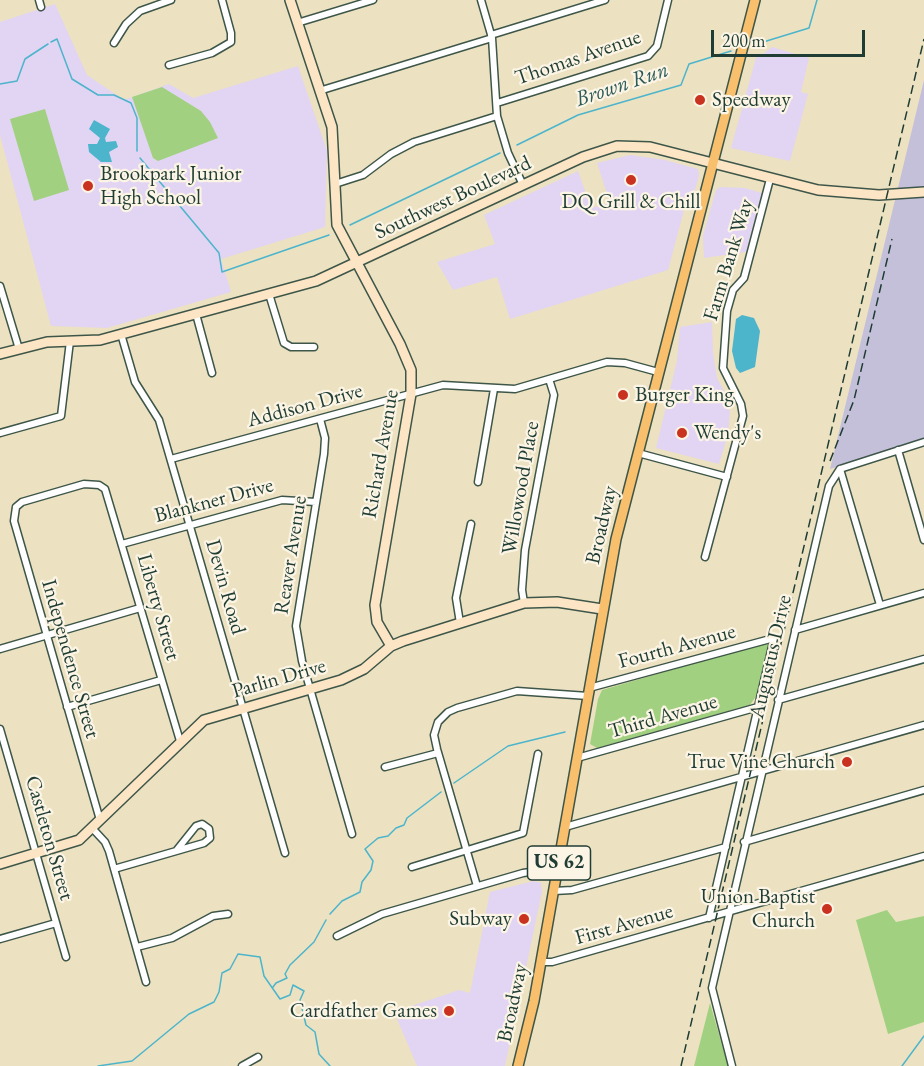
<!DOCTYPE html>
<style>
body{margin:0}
#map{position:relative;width:924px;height:1066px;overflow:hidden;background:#ece2c1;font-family:"EB Garamond",serif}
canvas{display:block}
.scale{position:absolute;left:711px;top:30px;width:154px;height:27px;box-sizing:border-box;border:3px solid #1f3d34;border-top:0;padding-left:8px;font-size:18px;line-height:21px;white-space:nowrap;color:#1f3d34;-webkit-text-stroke:4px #fcf5e5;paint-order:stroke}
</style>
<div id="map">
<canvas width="924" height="1066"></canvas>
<div class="scale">200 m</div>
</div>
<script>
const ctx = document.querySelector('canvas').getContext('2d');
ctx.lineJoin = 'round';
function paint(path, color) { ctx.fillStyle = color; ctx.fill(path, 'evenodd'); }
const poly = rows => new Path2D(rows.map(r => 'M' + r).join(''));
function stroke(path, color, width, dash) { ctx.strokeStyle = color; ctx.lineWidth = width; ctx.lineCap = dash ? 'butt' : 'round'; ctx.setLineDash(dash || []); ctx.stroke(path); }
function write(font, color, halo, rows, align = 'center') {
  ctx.font = font + ' "EB Garamond",serif'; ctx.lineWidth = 4.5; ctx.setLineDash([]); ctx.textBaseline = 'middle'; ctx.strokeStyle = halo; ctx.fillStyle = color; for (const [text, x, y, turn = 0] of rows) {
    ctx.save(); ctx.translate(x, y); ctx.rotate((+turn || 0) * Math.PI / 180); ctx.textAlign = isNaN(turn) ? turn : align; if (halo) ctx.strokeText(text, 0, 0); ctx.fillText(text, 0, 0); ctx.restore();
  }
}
paint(poly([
 [55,4,87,75,124,100,169,84,193,98,298,66,327,151,325,227,221,259,231,292,107,328,51,326,0,135,0,22],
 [772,47,809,58,801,92,808,94,790,161,731,148,757,54,763,54],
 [630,155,665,160,698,169,699,176,689,210,684,210,668,270,510,319,497,277,453,290,437,262,495,244,484,215,578,171,591,208,610,203,597,163],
 [720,187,745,188,762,193,746,252,704,258,703,236,716,190],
 [712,322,713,353,717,378,726,395,730,412,728,434,719,464,656,448,677,361,680,327],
 [534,881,541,883,542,892,505,1066,417,1066,394,1012,459,990,470,993,490,892]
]), '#e2d4f3');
paint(poly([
 [924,80,924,440,830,469]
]), '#c5c0da');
paint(poly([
 [162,87,201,111,210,122,218,138,158,161,153,158,132,97],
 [45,109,69,190,34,201,10,119],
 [764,643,770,645,757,695,750,705,597,748,590,744,598,699,602,690],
 [887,910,896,922,924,916,924,1022,888,1034,856,920],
 [710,1003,728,1066,694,1066]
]), '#a1d180');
paint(poly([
 [94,120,110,129,105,138,106,142,116,141,118,147,109,152,112,162,101,162,89,152,88,144,97,144,100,138,89,129],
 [742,315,754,318,760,331,755,367,740,373,736,368,732,351,736,319]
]), '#4cb4cb');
stroke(poly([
 [51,42,57,39,72,79,98,95,114,95,131,103,137,118,137,151],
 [760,43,809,28,817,0],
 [0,84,17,81,25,59,48,44],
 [517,145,578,115,681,85,689,64,731,51],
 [140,158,219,253,222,272,329,235],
 [350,225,500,153],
 [454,783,508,746,565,732],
 [330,914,342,901,360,892,362,882,371,870,373,861,365,849,378,838,388,836,396,828,404,825,407,818,441,792],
 [273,987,276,983,287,978,285,974,290,965,314,942,326,920],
 [98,1066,132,1061,189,1014,214,1002,219,992,222,973,230,969,238,954,260,957,264,976,280,999,290,995,293,985,304,991,300,1000,306,1025,315,1032,319,1054,330,1066],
 [902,1066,924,1036]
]), '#4cb4cb', 1.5);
const street = poly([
 [39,0,41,7],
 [481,0,492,38,497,116,508,153,523,185],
 [297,23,373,0],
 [491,35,605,0],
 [114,43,126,24,140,11,171,0],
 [169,65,212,53,231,42,231,33,222,0],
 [319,91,492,38],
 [497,103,648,56,657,46,668,0],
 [335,184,363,175,391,154,414,142,497,116],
 [0,286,19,349],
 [269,294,284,343,291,347,314,347],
 [196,314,212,373],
 [121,334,135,382,159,420,285,853],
 [320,419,325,438,324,454,296,626,302,661,352,834],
 [0,433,61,416,70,341],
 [898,450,924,540],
 [638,453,727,477],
 [171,459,443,385,515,389,607,362,625,363,658,372],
 [840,469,880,605],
 [840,469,924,442],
 [478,482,494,389],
 [16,507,22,502,84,484,99,485,105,489,180,741],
 [16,507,14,521,100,820],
 [122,544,282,500,316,502],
 [705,557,743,416,741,404,723,368,727,311,733,290,744,278,770,179],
 [524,603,522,590,525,550,554,395,549,379],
 [460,623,456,598,471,524],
 [795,630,924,593],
 [0,649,140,608],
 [589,688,774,638,709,918],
 [778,700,924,659],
 [67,707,161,680],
 [0,729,66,957],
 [577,758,758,707],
 [385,767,438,753],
 [565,827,924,725],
 [92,828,105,842,109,851,146,982],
 [744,842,924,790],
 [412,867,523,833,538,754],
 [114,869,204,843,210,838,209,829,202,824,196,826,176,851],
 [477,886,437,749,434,735,438,722,448,712,457,708,517,691,588,696],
 [554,891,572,890,726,847],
 [337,936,382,914,523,873,537,871,556,874],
 [0,939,56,923],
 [137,947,172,938,213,916,228,914],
 [541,962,552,962,924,856],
 [242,1066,258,1057],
 [732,1066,712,988,829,486,840,469]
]);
const secondary = poly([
 [290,0,332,127,337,225,400,344,411,370,411,394,375,605,377,622,391,646],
 [0,354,47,342,100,340,316,281,583,157,617,146,650,147,818,190,879,195,924,192],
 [0,864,79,840,204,720,341,680,364,669,391,646,403,641,524,603,557,602,602,609]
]);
const primary = poly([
 [518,1066,534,1001,616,539,755,0]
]);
stroke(street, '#3e5649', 9);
stroke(secondary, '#3e5649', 12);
stroke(primary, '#3e5649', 12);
stroke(street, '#fff', 6);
stroke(secondary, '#fce5c4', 9);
stroke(primary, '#f8bf6c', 9);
stroke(poly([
 [830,461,854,400,892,239],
 [681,1066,924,39]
]), '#1f3d34', 1.5, [9, 4.5]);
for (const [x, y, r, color] of [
 [700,100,6,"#c8321e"],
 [631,180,6,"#c8321e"],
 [88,186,6,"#c8321e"],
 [623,395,6,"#c8321e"],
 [682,433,6,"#c8321e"],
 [847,762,6,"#c8321e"],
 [827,909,6,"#c8321e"],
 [524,919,6,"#c8321e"],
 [449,1011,6,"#c8321e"]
]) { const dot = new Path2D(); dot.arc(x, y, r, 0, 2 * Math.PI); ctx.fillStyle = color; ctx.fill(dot); stroke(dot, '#fcf5e5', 2); }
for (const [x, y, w] of [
 [559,863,63]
]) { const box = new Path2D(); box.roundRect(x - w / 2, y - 17, w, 34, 4.5); ctx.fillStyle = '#fcf5e5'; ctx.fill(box); stroke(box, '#1f3d34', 1.5); }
write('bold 20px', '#1f3d34', null, [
 ["US 62",559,863]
]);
write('21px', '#1f3d34', '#fcf5e5', [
 ["Thomas Avenue",578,58,-19],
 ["Southwest Boulevard",453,198,-25],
 ["Farm Bank Way",729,260,-73],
 ["Addison Drive",305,406,-15],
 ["Richard Avenue",381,454,-80],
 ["Willowood Place",521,488,-80],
 ["Blankner Drive",214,501,-15],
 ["Broadway",602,525,-77],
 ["Reaver Avenue",291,555,-81],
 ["Devin Road",225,587,74],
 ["Liberty Street",158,607,74],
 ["Fourth Avenue",677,647,-15],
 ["Augustus Drive",771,657,-77],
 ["Independence Street",70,659,74],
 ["Parlin Drive",279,679,-16],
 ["Third Avenue",663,717,-16],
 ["Castleton Street",49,838,74],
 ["First Avenue",624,925,-16],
 ["Broadway",513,1003,-78]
]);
write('21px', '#1f3d34', '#fcf5e5', [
 ["Speedway",712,100],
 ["Brookpark Junior",100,174],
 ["High School",100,198],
 ["DQ Grill & Chill",631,202,"center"],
 ["Burger King",635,395],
 ["Wendy's",694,433],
 ["True Vine Church",835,762,"right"],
 ["Union Baptist",815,897,"right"],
 ["Church",815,921,"right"],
 ["Subway",512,919,"right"],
 ["Cardfather Games",437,1011,"right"]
], 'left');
write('italic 22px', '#2a5b5a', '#fcf5e5', [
 ["Brown Run",622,85,-19]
]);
</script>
